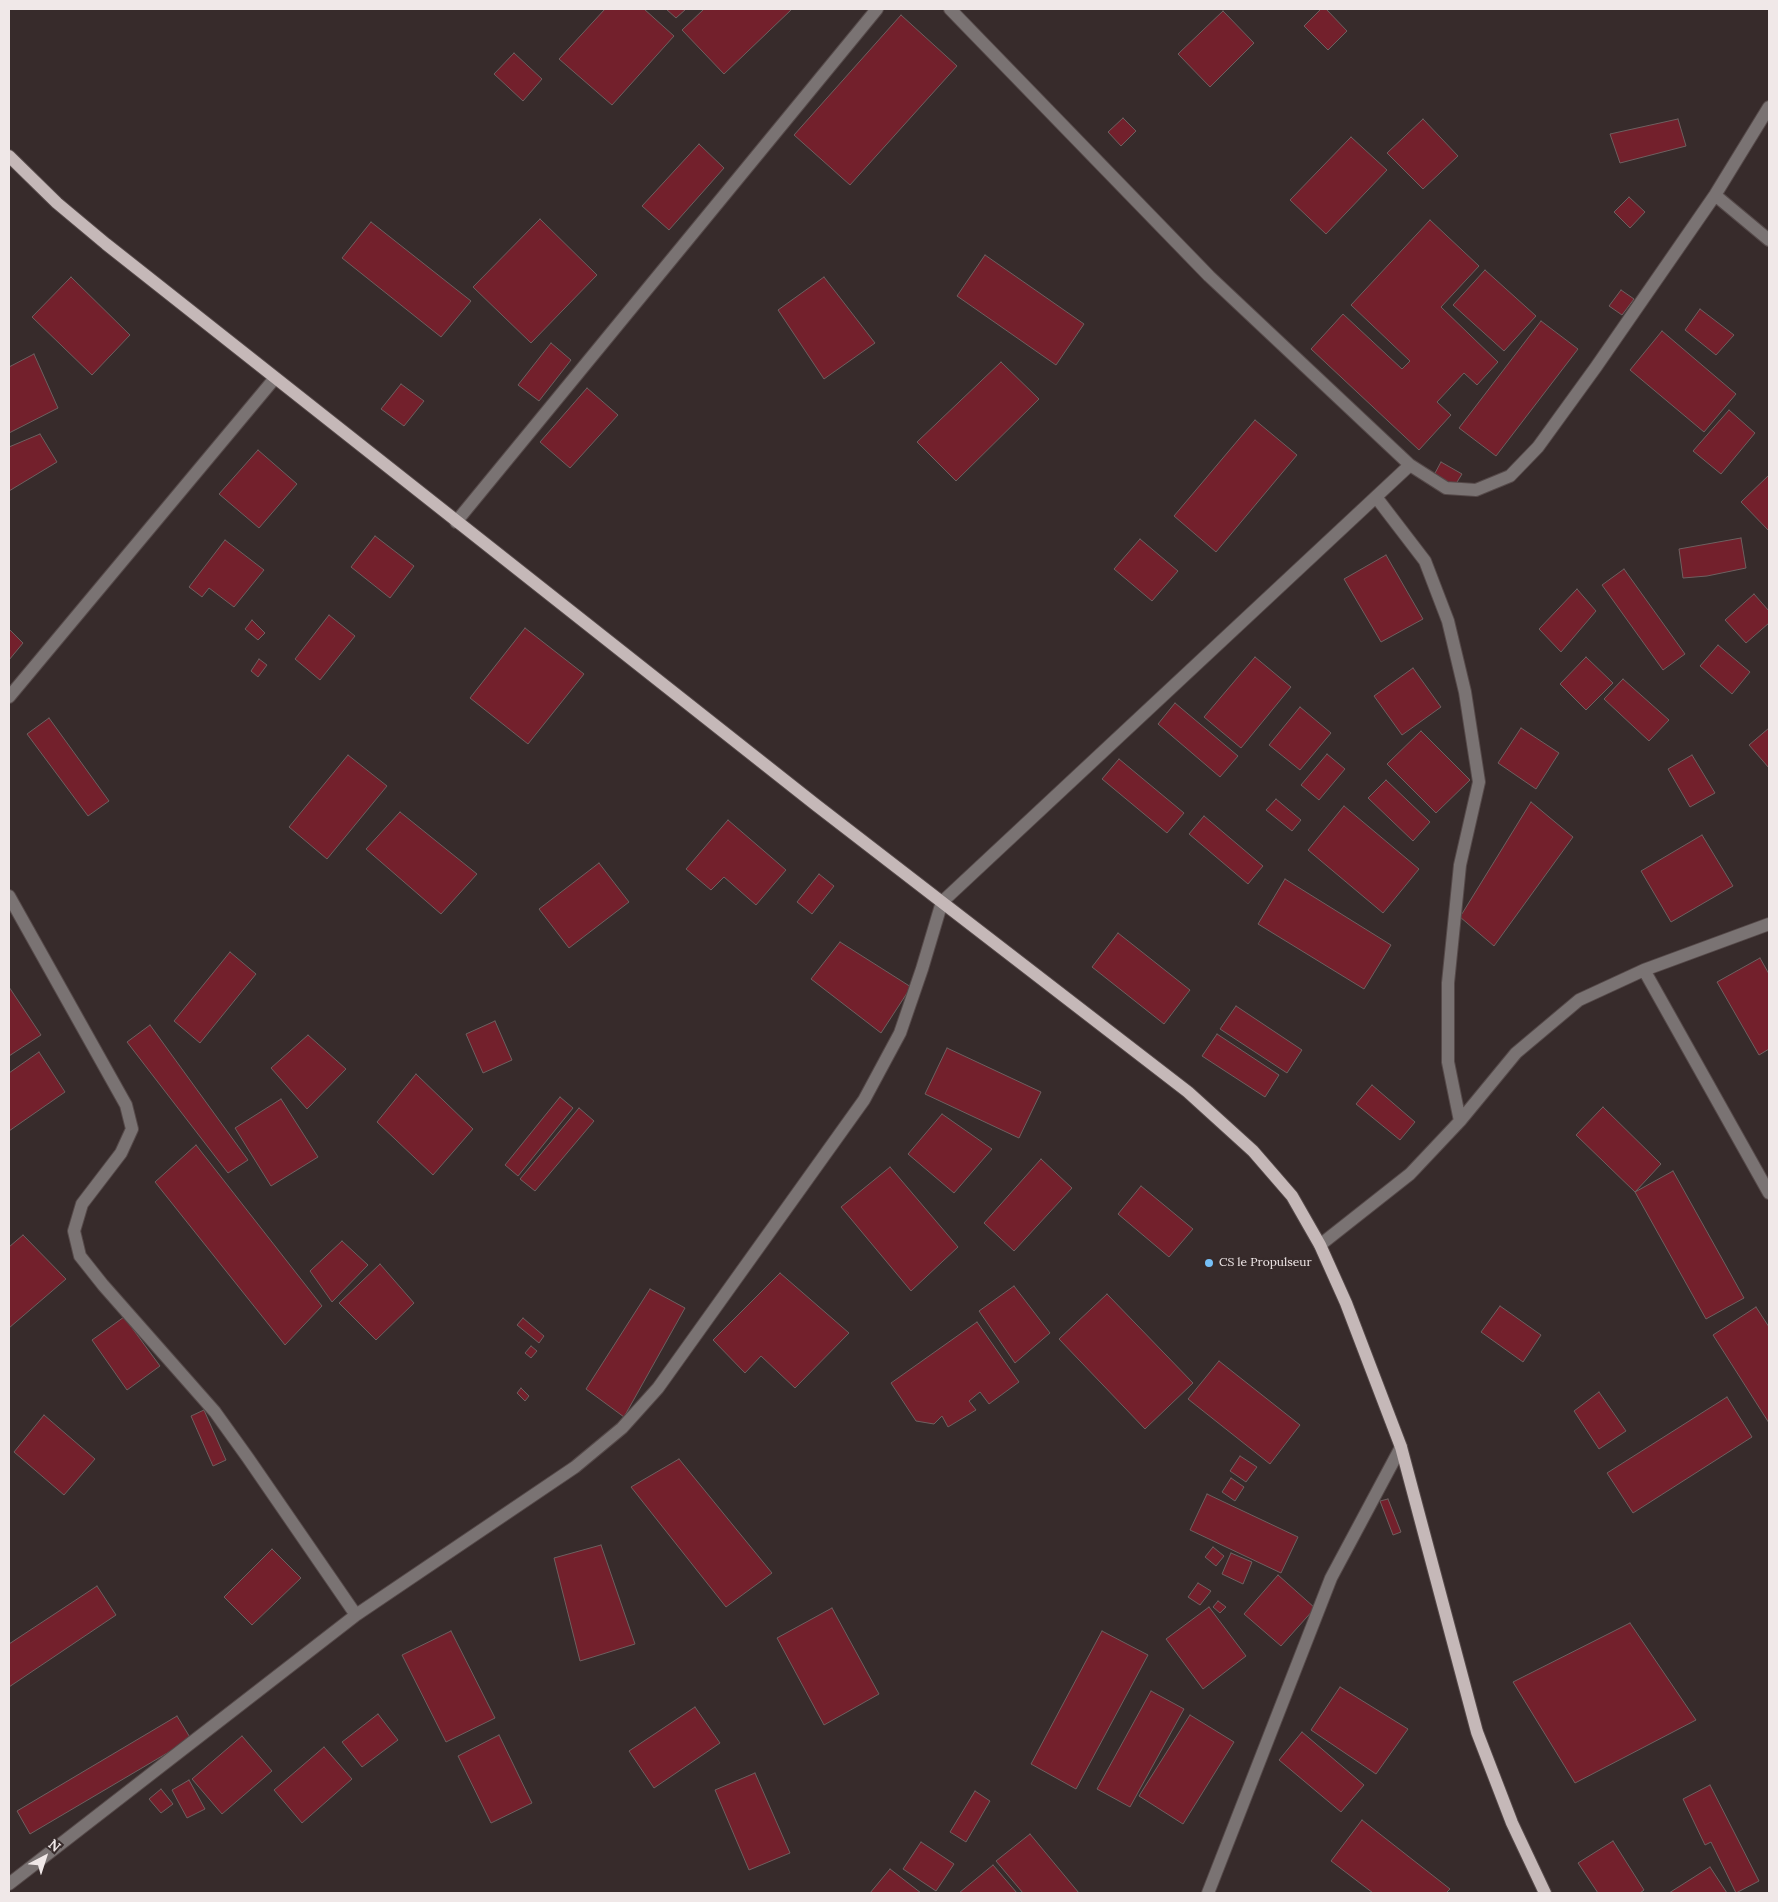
<!DOCTYPE html>
<style>
body{margin:0}
#map{position:relative;width:1778px;height:1902px;overflow:hidden;background:#372b2b;font-family:Lora,serif}
canvas{display:block}
.frame{position:absolute;inset:0;border:10px solid #f0e8e8;pointer-events:none}
.north{position:absolute;left:20px;top:1832px;width:50px;height:50px;-webkit-text-stroke:4px #372b2b;paint-order:stroke;rotate:40deg;font-size:14px;font-weight:700;line-height:20px;text-align:center;color:#f0e8e8}
.north::after{content:'';display:block;margin:auto;width:18px;height:22px;background:#f0e8e8;clip-path:polygon(50% 0,100% 100%,50% 72%,0 100%)}
</style>
<div id="map">
<canvas width="1778" height="1902"></canvas>
<div class="frame"></div>
<div class="north">N</div>
</div>
<script>
const ctx = document.querySelector('canvas').getContext('2d');
ctx.lineJoin = 'round';
function paint(path, color) { ctx.fillStyle = color; ctx.fill(path, 'evenodd'); }
const poly = rows => new Path2D(rows.map(r => 'M' + r).join(''));
function stroke(path, color, width, dash) { ctx.strokeStyle = color; ctx.lineWidth = width; ctx.lineCap = dash ? 'butt' : 'round'; ctx.setLineDash(dash || []); ctx.stroke(path); }
function write(font, color, halo, rows, align = 'center') {
  ctx.font = font + ' Lora,serif'; ctx.lineWidth = 4.5; ctx.setLineDash([]); ctx.textBaseline = 'middle'; ctx.strokeStyle = halo; ctx.fillStyle = color; for (const [text, x, y, turn = 0] of rows) {
    ctx.save(); ctx.translate(x, y); ctx.rotate((+turn || 0) * Math.PI / 180); ctx.textAlign = isNaN(turn) ? turn : align; if (halo) ctx.strokeText(text, 0, 0); ctx.fillText(text, 0, 0); ctx.restore();
  }
}
const building = poly([
 [605,9,644,9,674,36,612,105,559,59,605,9],
 [666,9,686,9,676,18,666,9],
 [704,9,792,9,724,74,682,30,704,9],
 [1321,9,1326,9,1347,31,1328,50,1304,26,1321,9],
 [1223,11,1254,43,1210,87,1178,54,1223,11],
 [901,15,957,66,850,185,794,135,901,15],
 [514,53,542,79,523,101,494,74,514,53],
 [1123,118,1136,131,1121,146,1108,132,1123,118],
 [1423,119,1458,156,1423,189,1387,153,1423,119],
 [1678,119,1686,146,1620,163,1610,134,1678,119],
 [1351,137,1387,170,1326,234,1290,200,1351,137],
 [699,144,724,168,669,230,642,206,699,144],
 [1629,197,1645,212,1630,228,1614,212,1629,197],
 [540,219,597,275,531,343,473,287,540,219],
 [1430,220,1479,266,1441,307,1498,362,1477,385,1464,373,1437,402,1451,415,1419,450,1311,349,1343,314,1402,369,1410,361,1351,305,1430,220],
 [371,222,471,301,441,337,342,258,371,222],
 [985,255,1084,324,1056,365,957,296,985,255],
 [1485,270,1536,316,1504,351,1453,305,1485,270],
 [71,277,130,335,92,375,32,317,71,277],
 [824,277,875,343,824,379,778,310,824,277],
 [1621,290,1634,299,1622,315,1609,306,1621,290],
 [1700,309,1734,335,1716,355,1685,330,1700,309],
 [1541,321,1578,349,1496,456,1459,428,1541,321],
 [1662,331,1736,394,1704,432,1630,370,1662,331],
 [551,343,571,360,539,401,518,385,551,343],
 [34,354,58,408,9,433,9,367,34,354],
 [1001,362,1039,399,956,481,917,442,1001,362],
 [401,384,424,401,404,426,381,409,401,384],
 [587,388,618,415,570,468,540,442,587,388],
 [1729,410,1755,433,1721,474,1693,451,1729,410],
 [1255,420,1297,455,1216,552,1174,516,1255,420],
 [40,434,57,462,9,491,9,447,40,434],
 [258,450,297,484,259,528,219,494,258,450],
 [1441,462,1462,474,1454,487,1434,475,1441,462],
 [1769,475,1769,531,1741,502,1769,475],
 [375,536,414,566,390,598,351,567,375,536],
 [1741,538,1746,568,1707,576,1683,578,1679,549,1741,538],
 [1140,539,1178,571,1152,601,1114,569,1140,539],
 [225,540,264,570,234,607,209,588,202,597,189,587,225,540],
 [1386,555,1423,619,1381,642,1344,579,1386,555],
 [1624,569,1685,654,1663,670,1602,585,1624,569],
 [1577,589,1596,611,1561,652,1539,629,1577,589],
 [1754,594,1769,611,1769,623,1746,643,1725,620,1754,594],
 [329,615,355,636,320,680,295,659,329,615],
 [252,620,265,633,258,640,245,629,252,620],
 [525,628,584,674,528,744,470,698,525,628],
 [9,629,23,643,9,660,9,629],
 [1718,645,1750,672,1732,694,1700,666,1718,645],
 [1255,657,1291,687,1241,748,1204,717,1255,657],
 [1586,657,1613,683,1586,710,1560,684,1586,657],
 [259,659,267,665,258,677,251,671,259,659],
 [1413,668,1441,707,1402,735,1374,696,1413,668],
 [1623,679,1669,720,1649,741,1604,699,1623,679],
 [1175,703,1238,756,1220,777,1158,724,1175,703],
 [1300,707,1331,733,1300,770,1269,745,1300,707],
 [49,718,109,801,88,816,27,734,49,718],
 [1521,728,1559,753,1536,789,1498,763,1521,728],
 [1769,728,1769,768,1749,745,1769,728],
 [1421,731,1470,780,1436,813,1387,764,1421,731],
 [1327,754,1345,769,1319,800,1301,785,1327,754],
 [348,755,387,786,327,859,289,827,348,755],
 [1692,755,1715,793,1690,807,1668,769,1692,755],
 [1119,759,1184,813,1167,833,1102,779,1119,759],
 [1386,780,1430,822,1413,841,1368,798,1386,780],
 [1276,799,1301,820,1292,831,1266,810,1276,799],
 [1531,802,1573,837,1494,946,1460,917,1531,802],
 [1344,806,1419,869,1383,913,1308,850,1344,806],
 [400,812,477,874,441,914,366,849,400,812],
 [1204,816,1263,866,1248,884,1189,834,1204,816],
 [728,820,786,870,756,905,724,877,711,890,686,869,728,820],
 [1702,835,1733,886,1671,922,1641,871,1702,835],
 [599,863,629,902,569,948,539,909,599,863],
 [819,874,834,886,812,914,797,902,819,874],
 [1285,879,1391,945,1364,989,1258,924,1285,879],
 [1118,933,1190,990,1164,1024,1092,967,1118,933],
 [840,942,911,987,881,1033,811,979,840,942],
 [230,952,256,974,200,1043,174,1021,230,952],
 [1760,958,1769,974,1769,1049,1759,1055,1717,982,1760,958],
 [9,987,41,1035,9,1056,9,987],
 [1236,1006,1302,1050,1287,1073,1220,1029,1236,1006],
 [495,1021,512,1060,483,1073,466,1034,495,1021],
 [150,1025,248,1160,228,1173,127,1042,150,1025],
 [1217,1034,1279,1075,1265,1097,1202,1056,1217,1034],
 [308,1035,346,1069,307,1109,271,1068,308,1035],
 [947,1048,1041,1092,1019,1138,925,1094,947,1048],
 [39,1052,65,1092,9,1131,9,1073,39,1052],
 [416,1074,473,1129,433,1175,377,1122,416,1074],
 [1372,1085,1415,1122,1400,1140,1356,1104,1372,1085],
 [560,1097,573,1108,518,1176,505,1165,560,1097],
 [281,1099,318,1157,271,1186,235,1128,281,1099],
 [1603,1107,1661,1164,1635,1192,1576,1135,1603,1107],
 [579,1108,594,1121,535,1191,520,1179,579,1108],
 [942,1114,992,1149,954,1193,908,1154,942,1114],
 [196,1145,322,1306,285,1345,155,1182,196,1145],
 [1041,1159,1072,1188,1014,1251,984,1223,1041,1159],
 [890,1167,958,1247,911,1291,841,1207,890,1167],
 [1673,1171,1744,1298,1706,1319,1635,1192,1673,1171],
 [1141,1186,1193,1229,1169,1257,1118,1214,1141,1186],
 [23,1235,66,1279,9,1328,9,1247,23,1235],
 [342,1241,368,1265,332,1302,310,1271,342,1241],
 [380,1264,414,1303,376,1340,339,1303,380,1264],
 [780,1273,849,1333,795,1388,761,1356,745,1373,713,1340,780,1273],
 [1014,1286,1050,1333,1015,1363,979,1311,1014,1286],
 [650,1289,685,1308,624,1417,586,1389,650,1289],
 [1107,1294,1193,1383,1145,1429,1059,1339,1107,1294],
 [1500,1306,1541,1335,1523,1362,1481,1332,1500,1306],
 [1756,1307,1769,1327,1769,1423,1713,1335,1756,1307],
 [124,1317,160,1366,127,1390,92,1340,124,1317],
 [523,1318,544,1336,539,1343,517,1325,523,1318],
 [977,1322,1019,1382,989,1404,980,1392,969,1401,976,1410,948,1427,942,1416,934,1424,916,1421,891,1383,977,1322],
 [531,1346,537,1351,531,1358,525,1353,531,1346],
 [1219,1361,1300,1425,1270,1464,1188,1399,1219,1361],
 [521,1388,529,1396,525,1401,517,1393,521,1388],
 [1599,1392,1626,1431,1599,1449,1574,1411,1599,1392],
 [1727,1397,1752,1437,1633,1513,1607,1473,1727,1397],
 [204,1410,226,1460,213,1466,191,1416,204,1410],
 [44,1415,95,1459,64,1495,14,1452,44,1415],
 [1240,1456,1257,1467,1246,1482,1230,1471,1240,1456],
 [679,1459,772,1573,726,1607,631,1487,679,1459],
 [1231,1478,1244,1487,1235,1501,1222,1492,1231,1478],
 [1207,1494,1298,1537,1281,1573,1190,1530,1207,1494],
 [1388,1499,1401,1532,1393,1535,1380,1501,1388,1499],
 [601,1545,635,1644,580,1661,554,1558,601,1545],
 [1213,1547,1224,1556,1216,1566,1205,1557,1213,1547],
 [272,1549,301,1578,252,1625,224,1597,272,1549],
 [1231,1553,1252,1562,1243,1584,1222,1574,1231,1553],
 [1278,1575,1315,1608,1281,1646,1244,1614,1278,1575],
 [1198,1583,1211,1591,1200,1605,1188,1597,1198,1583],
 [97,1586,116,1615,9,1687,9,1644,97,1586],
 [1218,1601,1226,1607,1220,1613,1213,1607,1218,1601],
 [1209,1607,1246,1656,1203,1689,1166,1639,1209,1607],
 [832,1608,879,1694,824,1725,777,1638,832,1608],
 [1630,1623,1696,1720,1575,1783,1513,1682,1630,1623],
 [451,1631,495,1718,446,1742,402,1655,451,1631],
 [1102,1631,1148,1655,1076,1789,1031,1764,1102,1631],
 [1340,1687,1408,1729,1376,1774,1311,1730,1340,1687],
 [1151,1691,1184,1709,1130,1807,1097,1789,1151,1691],
 [695,1707,720,1743,654,1788,629,1751,695,1707],
 [378,1714,398,1740,362,1767,342,1742,378,1714],
 [1190,1715,1234,1742,1183,1824,1139,1796,1190,1715],
 [177,1716,191,1739,30,1834,17,1811,177,1716],
 [1302,1732,1364,1785,1341,1812,1279,1760,1302,1732],
 [499,1735,532,1803,491,1823,458,1756,499,1735],
 [242,1736,272,1771,222,1814,192,1779,242,1736],
 [324,1747,352,1779,302,1823,274,1790,324,1747],
 [755,1773,790,1853,749,1870,715,1790,755,1773],
 [189,1780,205,1809,187,1818,172,1790,189,1780],
 [1710,1785,1759,1881,1736,1893,1711,1842,1705,1845,1683,1799,1710,1785],
 [161,1789,173,1804,161,1813,149,1799,161,1789],
 [975,1791,990,1801,966,1842,950,1832,975,1791],
 [1362,1820,1450,1889,1446,1893,1373,1893,1331,1861,1362,1820],
 [1030,1834,1079,1893,1023,1893,996,1861,1030,1834],
 [1613,1841,1644,1890,1640,1893,1598,1893,1578,1863,1613,1841],
 [921,1842,954,1864,936,1891,903,1869,921,1842],
 [993,1865,1017,1893,959,1893,993,1865],
 [1710,1867,1727,1893,1669,1893,1710,1867],
 [890,1869,921,1893,870,1893,890,1869]
]);
paint(building, '#73202c');
stroke(building, '#6e6060', 1);
const minor = poly([
 [950,9,1209,276,1410,465],
 [1715,195,1769,240],
 [1376,497,1425,561,1448,621,1465,692,1479,782,1460,865,1448,983,1448,1062,1460,1121],
 [456,522,877,9],
 [9,697,275,378],
 [9,896,126,1105,132,1129,121,1153,82,1204,74,1231,80,1256,103,1285,215,1412,248,1458,356,1615],
 [1644,970,1769,1193],
 [1320,1245,1410,1174,1460,1121,1516,1053,1579,1000,1644,970,1769,924],
 [9,1884,356,1615,575,1467,622,1428,658,1388,864,1100,900,1033,922,969,942,902,1410,465,1446,488,1476,490,1510,476,1538,447,1596,367,1715,195,1769,107],
 [1208,1893,1331,1578,1401,1447]
]);
const major = poly([
 [9,156,57,203,106,244,816,805,1188,1092,1253,1151,1292,1196,1320,1245,1346,1303,1401,1447,1477,1732,1512,1823,1545,1893]
]);
stroke(minor, '#554949', 14);
stroke(major, '#554949', 14);
stroke(minor, '#7a7373', 12);
stroke(major, '#c5b8b8', 12);
for (const [x, y, r, color] of [
 [1209,1263,5,"#76c0f7"]
]) { const dot = new Path2D(); dot.arc(x, y, r, 0, 2 * Math.PI); ctx.fillStyle = color; ctx.fill(dot); stroke(dot, '#372b2b', 2); }
write('12px', '#f0e8e8', '#372b2b', [
 ["CS le Propulseur",1219,1263]
], 'left');
</script>
